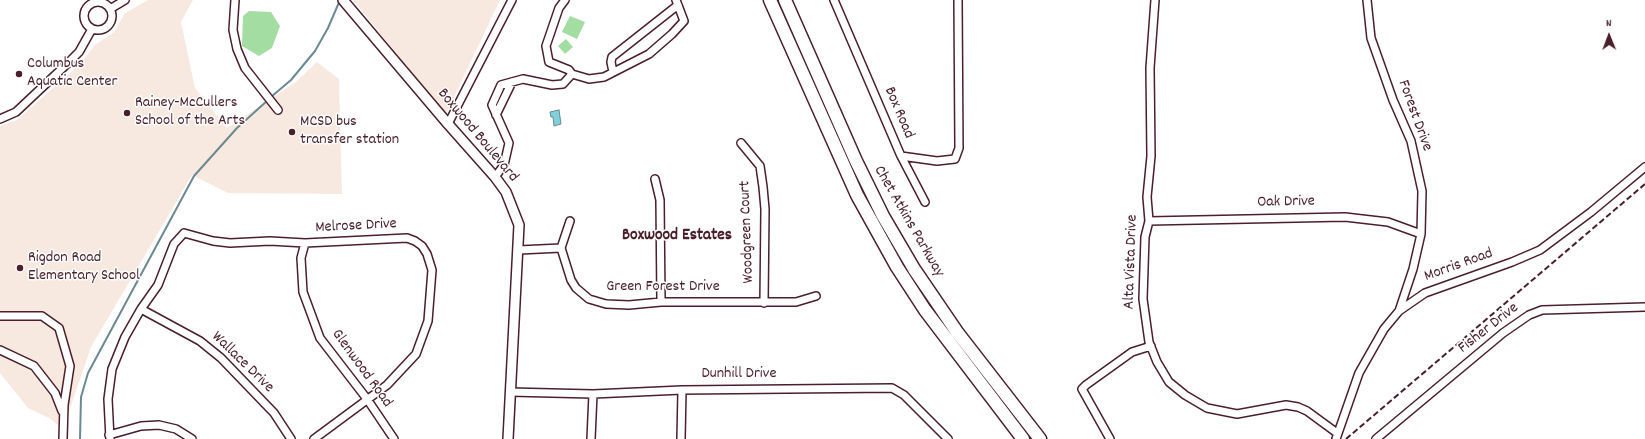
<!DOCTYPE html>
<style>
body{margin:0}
#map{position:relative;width:1645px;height:439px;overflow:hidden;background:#fff;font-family:Dekko,sans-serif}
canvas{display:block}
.north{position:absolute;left:1589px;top:16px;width:40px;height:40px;-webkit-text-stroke:3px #fff;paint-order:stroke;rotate:359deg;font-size:11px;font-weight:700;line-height:16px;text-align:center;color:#4a1f2b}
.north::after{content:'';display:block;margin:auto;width:14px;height:18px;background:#4a1f2b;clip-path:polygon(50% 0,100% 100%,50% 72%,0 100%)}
</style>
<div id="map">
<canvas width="1645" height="439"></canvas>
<div class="north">N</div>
</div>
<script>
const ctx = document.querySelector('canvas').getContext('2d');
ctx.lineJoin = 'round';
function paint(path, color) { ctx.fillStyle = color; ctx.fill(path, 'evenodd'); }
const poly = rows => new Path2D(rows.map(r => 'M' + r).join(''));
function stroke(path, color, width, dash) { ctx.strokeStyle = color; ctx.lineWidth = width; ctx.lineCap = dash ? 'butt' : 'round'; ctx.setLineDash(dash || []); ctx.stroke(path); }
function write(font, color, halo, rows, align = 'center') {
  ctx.font = font + ' Dekko,sans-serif'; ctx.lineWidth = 3; ctx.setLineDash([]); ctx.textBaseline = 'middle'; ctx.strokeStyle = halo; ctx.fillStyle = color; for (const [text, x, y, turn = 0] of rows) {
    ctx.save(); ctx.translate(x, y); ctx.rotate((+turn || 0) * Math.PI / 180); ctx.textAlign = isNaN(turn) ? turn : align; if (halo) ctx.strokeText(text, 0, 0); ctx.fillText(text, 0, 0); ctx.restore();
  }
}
paint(poly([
 [148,0,193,0,181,22,195,88,227,128,296,82,317,62,339,79,342,194,228,193,192,175,91,347,63,429,49,418,28,408,0,373,0,126,17,120,79,65,95,45,114,32,125,13],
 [353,0,500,0,446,114]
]), '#f7e9df');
paint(poly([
 [249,11,271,12,280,26,272,48,259,56,242,46,243,16],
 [570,16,585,22,577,39,562,32],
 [566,39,573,47,565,54,558,46]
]), '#a4dda2');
const water = poly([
 [559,110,561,124,554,126,553,117,551,117,550,112,559,110]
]);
paint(water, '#7fd0d8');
stroke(water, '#6a8993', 1);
stroke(poly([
 [271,97,291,80,315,51,328,28,340,0],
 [80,439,81,397,88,373,194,176,237,128,268,100]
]), '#6a8993', 2);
const street = poly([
 [235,0,233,30,237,49,245,68,278,110],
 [565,0,559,8,546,46,549,62,569,70,572,74,589,79,604,77,649,54,672,34,684,21,676,0],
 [834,0,901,156,937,161,955,159,959,148,958,0],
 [1155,0,1150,68,1151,156,1147,197,1149,221,1145,237,1143,299,1149,342,1157,362,1169,382,1185,395,1207,408,1237,414,1286,405,1298,407,1307,411,1337,433],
 [1367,0,1371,38,1393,100,1411,141,1422,191,1421,234,1413,269,1399,311],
 '84 16a14 14 0 1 1 28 0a14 14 0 1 1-28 0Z',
 [110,9,125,0],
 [613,72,611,62,612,57,678,5],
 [496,115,512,82],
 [0,119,16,112,69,62,79,52,92,29],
 [448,124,512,0],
 [741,143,760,166,763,187,765,209,764,303],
 [901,156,925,202],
 [495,177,504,165,509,143,492,105,501,85,523,79,552,85,563,84,572,74],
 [655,179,660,200,661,302],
 [1149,221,1345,217,1388,222,1421,234],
 [305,243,301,258,303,292,320,338,367,399,394,439],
 [561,248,571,280,576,288,589,299,606,304,629,305,661,302,796,302,816,296],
 [561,248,570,221],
 [519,250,561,248],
 [141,309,200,341,221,358,274,413,291,439],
 [0,316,42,316,59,328,70,366,64,405,63,439],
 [0,350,34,366,55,393,62,411],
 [510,392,593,394,682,390,892,388,904,395,948,439],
 [109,435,141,426,159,425,176,429,192,439],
 [110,439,108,399,112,369,125,337,141,309,158,285,174,244,184,233,213,241,230,243,270,241,305,243,407,238,415,241,422,246,427,254,432,270,428,321,416,354,387,385,314,439],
 [591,439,593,394],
 [681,439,682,390],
 [1110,439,1082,389,1086,385,1132,352,1151,346],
 [1336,439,1359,373,1384,329,1399,311,1425,293,1512,262,1540,250,1591,212,1645,167],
 [1376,439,1503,333,1529,315,1542,310,1645,307]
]);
const secondary = poly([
 [343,0,448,124,495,177,506,192,519,225,508,439]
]);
const highway = poly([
 [770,0,857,195,897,267,925,310,1023,439],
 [785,0,856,161,883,216,914,269,957,332,1040,439]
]);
stroke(street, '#4a1f2b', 10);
stroke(secondary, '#4a1f2b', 12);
stroke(highway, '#4a1f2b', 15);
stroke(street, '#fff', 7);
stroke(secondary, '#fff', 9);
stroke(highway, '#fff', 12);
stroke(poly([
 [1346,439,1645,184]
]), '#4a1f2b', 2, [6, 3]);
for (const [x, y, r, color] of [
 [19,74,4,"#4a1f2b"],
 [127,113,4,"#4a1f2b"],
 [292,132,4,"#4a1f2b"],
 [20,268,4,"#4a1f2b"]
]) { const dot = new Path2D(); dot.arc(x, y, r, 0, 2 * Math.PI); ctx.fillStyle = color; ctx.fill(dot); stroke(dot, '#fff', 1.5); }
write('16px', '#4a1f2b', '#fff', [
 ["Columbus",27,65],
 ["Aquatic Center",27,83],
 ["Rainey-McCullers",135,104],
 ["School of the Arts",135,122],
 ["MCSD bus",300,123],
 ["transfer station",300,141],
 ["Rigdon Road",28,259],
 ["Elementary School",28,277]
], 'left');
write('16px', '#4a1f2b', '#fff', [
 ["Box Road",898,113,67],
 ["Forest Drive",1414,116,70],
 ["Boxwood Boulevard",477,136,50],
 ["Oak Drive",1286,203,-1],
 ["Chet Atkins Parkway",908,222,60],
 ["Melrose Drive",356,227,-3],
 ["Woodgreen Court",748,232,-92],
 ["Alta Vista Drive",1132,262,-88],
 ["Morris Road",1459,266,-20],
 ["Green Forest Drive",663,288],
 ["Fisher Drive",1489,329,-38],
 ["Wallace Drive",242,363,44],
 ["Glenwood Road",361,369,54],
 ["Dunhill Drive",739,375]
]);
write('bold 17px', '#4a1f2b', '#fff', [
 ["Boxwood Estates",677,237]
]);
</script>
